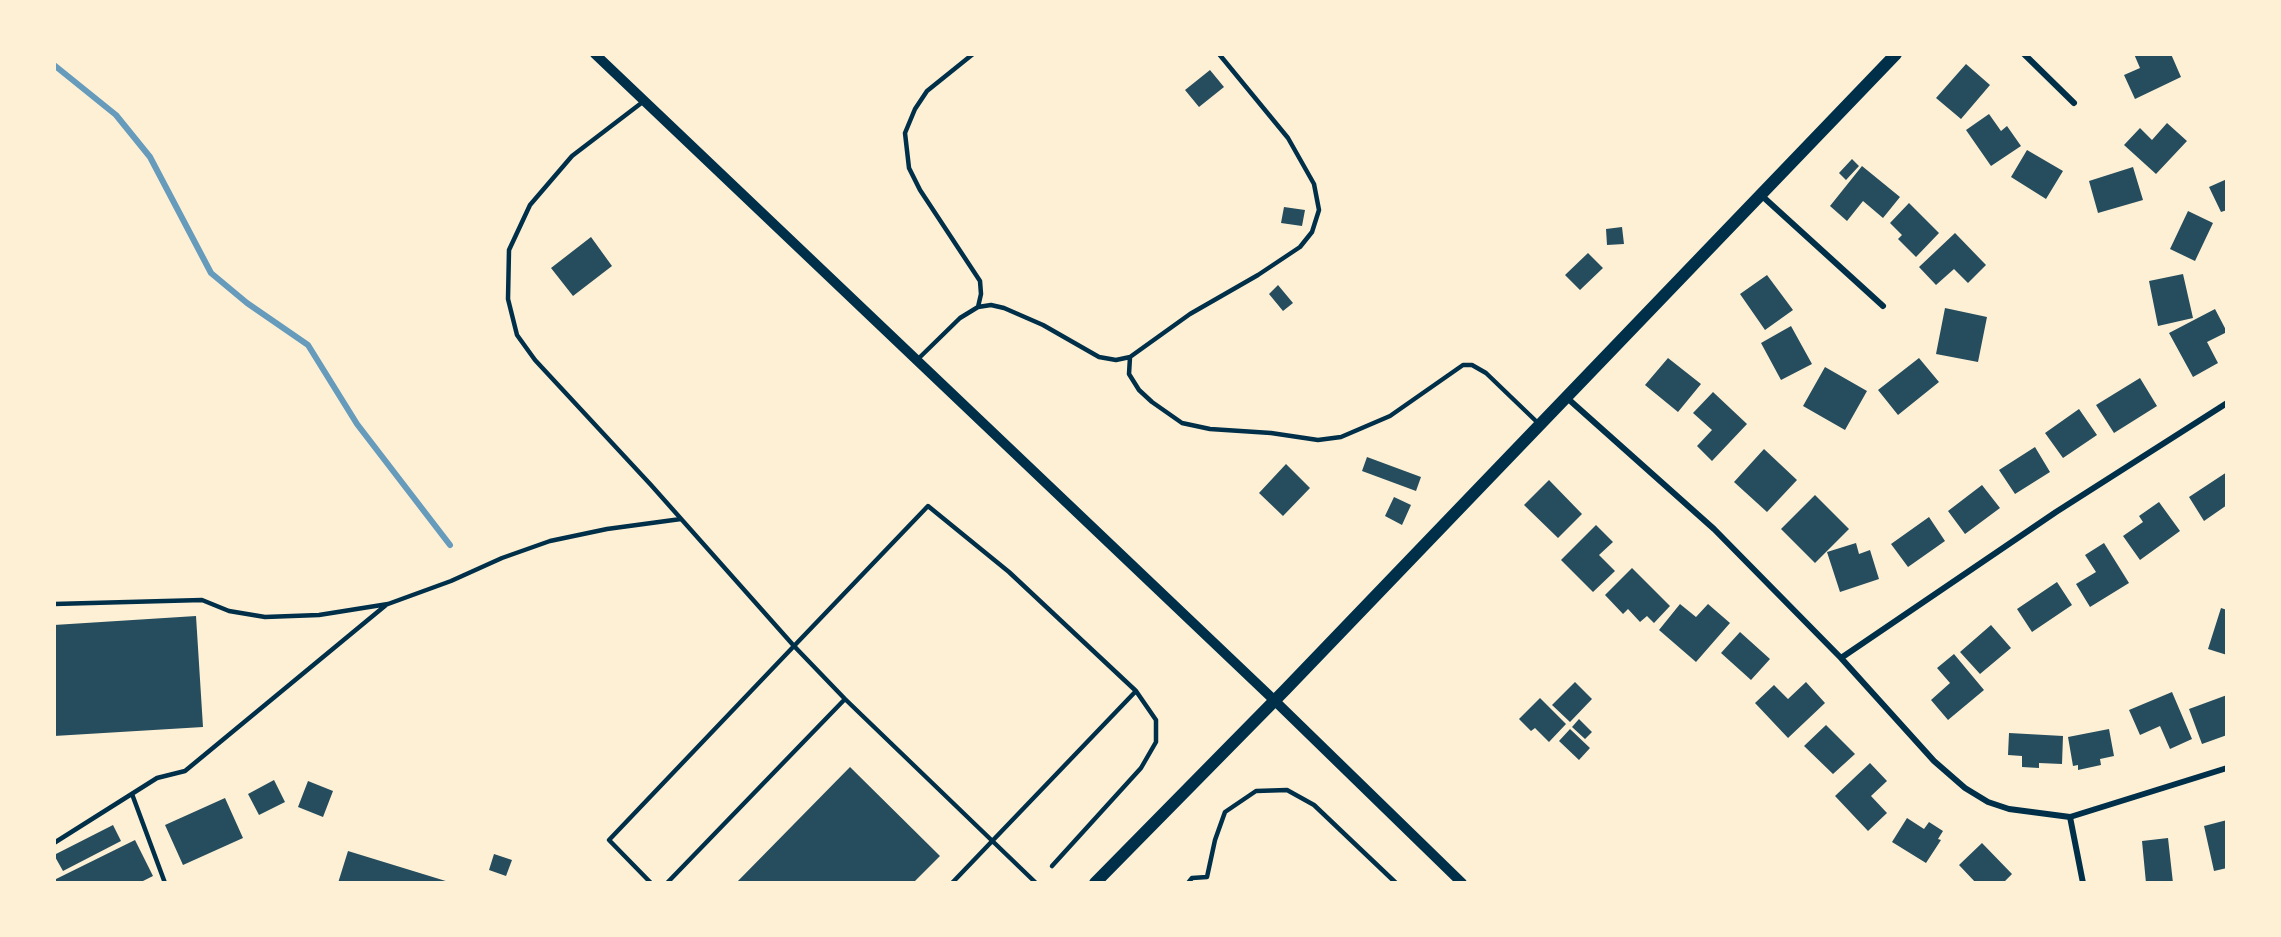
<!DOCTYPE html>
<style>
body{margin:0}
#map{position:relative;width:2281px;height:937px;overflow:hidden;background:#fdf0d5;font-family:Helvetica,sans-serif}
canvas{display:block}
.frame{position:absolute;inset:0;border:56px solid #fdf0d5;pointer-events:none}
</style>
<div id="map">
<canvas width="2281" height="937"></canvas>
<div class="frame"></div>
</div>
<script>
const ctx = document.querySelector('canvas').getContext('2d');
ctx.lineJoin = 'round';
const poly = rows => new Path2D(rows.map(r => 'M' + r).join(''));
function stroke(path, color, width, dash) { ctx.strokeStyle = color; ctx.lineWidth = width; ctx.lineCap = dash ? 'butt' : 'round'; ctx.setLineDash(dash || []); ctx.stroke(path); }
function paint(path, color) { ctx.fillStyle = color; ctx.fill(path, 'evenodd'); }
stroke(poly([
 [54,65,116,115,150,157,211,273,247,303,308,345,357,424,450,545]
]), '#669bbc', 6);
paint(poly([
 [2134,54,2171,54,2181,77,2135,99,2124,75,2140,68],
 [1966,64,1990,85,1961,119,1936,98],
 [1210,70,1224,87,1199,107,1185,90],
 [1989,114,2001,131,2007,126,2021,146,1991,166,1966,130],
 [2167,123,2187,141,2156,174,2124,145,2140,128,2152,140],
 [2027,150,2063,171,2046,199,2011,177],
 [1852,159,1859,166,1846,180,1839,173],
 [1862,166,1900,197,1883,218,1863,201,1847,221,1830,206],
 [2133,167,2143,200,2098,213,2089,181],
 [2227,179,2227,210,2221,212,2209,187],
 [1909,203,1939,233,1916,257,1898,239,1902,235,1890,223],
 [1284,207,1305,210,1302,226,1281,223],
 [2188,211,2213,223,2195,261,2170,249],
 [1622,227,1624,244,1607,245,1606,229],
 [1955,233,1986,265,1968,283,1954,269,1936,285,1919,267],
 [591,237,612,266,573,296,551,268],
 [1588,253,1603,268,1580,290,1565,275],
 [2183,274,2193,318,2158,326,2149,281],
 [1767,275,1793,310,1765,330,1740,294],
 [1278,285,1293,303,1283,311,1269,294],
 [1945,308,1987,317,1978,362,1936,354],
 [2215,309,2227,332,2207,342,2218,363,2193,377,2169,333],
 [1791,326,1812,364,1781,380,1761,343],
 [1668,358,1701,384,1678,412,1645,385],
 [1919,358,1939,382,1898,415,1878,390],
 [1825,367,1867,391,1845,430,1803,406],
 [2140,378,2157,406,2114,433,2096,405],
 [1713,392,1747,424,1712,461,1697,446,1712,430,1693,413],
 [2079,409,2097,435,2063,458,2045,433],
 [2035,447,2050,472,2015,494,1999,470],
 [1764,449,1797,480,1767,512,1734,482],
 [1367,457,1421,477,1416,491,1362,471],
 [1286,464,1310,488,1283,516,1259,493],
 [2227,472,2227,505,2204,521,2189,497],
 [1549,480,1582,514,1558,538,1524,505],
 [1982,485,2000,508,1965,534,1948,511],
 [1815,495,1849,529,1815,563,1781,529],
 [1394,497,1411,505,1402,525,1385,516],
 [2159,502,2180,531,2140,560,2123,536,2143,522,2139,516],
 [1929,517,1945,541,1908,567,1891,544],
 [1596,525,1613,542,1599,555,1615,571,1593,592,1561,560],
 [1856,543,1859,554,1870,550,1879,579,1840,592,1827,552],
 [2104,543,2129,583,2090,607,2076,584,2096,572,2085,555],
 [1632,568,1670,606,1654,623,1647,616,1640,622,1628,609,1623,614,1605,595],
 [2057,582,2072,605,2032,632,2017,609],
 [1680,604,1696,617,1708,604,1730,623,1696,662,1659,630],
 [2221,608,2227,610,2227,655,2208,649],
 [196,616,203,727,54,736,54,625],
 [1991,625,2011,648,1980,674,1960,652],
 [1740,632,1770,659,1751,680,1721,653],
 [1954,654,1984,690,1948,720,1931,700,1950,683,1937,668],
 [1575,682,1592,699,1570,722,1552,705],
 [1806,682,1825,703,1788,738,1755,703,1774,685,1788,699],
 [2172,692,2192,739,2170,749,2160,726,2140,735,2129,710],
 [2227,695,2227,735,2202,744,2189,709],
 [1540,698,1566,724,1549,742,1535,728,1531,731,1519,719],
 [1579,719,1592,732,1585,739,1572,727],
 [1826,725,1855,754,1833,774,1804,746],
 [1570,729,1590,748,1579,760,1559,741],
 [2109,729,2114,756,2100,759,2101,765,2078,770,2078,765,2073,766,2068,737],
 [2009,733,2063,736,2062,764,2039,763,2039,768,2022,767,2022,756,2008,755],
 [1870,763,1887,781,1871,796,1887,813,1868,831,1835,796],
 [850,767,940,856,913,883,736,883],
 [274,780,285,802,259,815,248,794],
 [308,781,333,791,323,817,298,807],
 [225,798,243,838,183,865,165,825],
 [1907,818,1924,829,1929,822,1943,831,1938,839,1941,840,1926,863,1892,842],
 [2227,820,2227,868,2214,871,2204,826],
 [113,825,121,841,63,871,54,855],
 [2168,838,2173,883,2146,883,2142,841],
 [135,840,153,876,139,883,54,883,54,880],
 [1982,843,2012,874,2003,883,1976,883,1959,865],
 [348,851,449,882,449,883,338,883],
 [494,854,512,860,506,876,489,870]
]), '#264d5e');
stroke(poly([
 [973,54,927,91,915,109,905,133,909,168,920,190,980,281,981,294,978,307],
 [644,101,572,156,530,205,509,250,508,299,517,335,535,360,651,485,794,646,609,840,651,883],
 [1130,357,1129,374,1139,390,1152,402,1182,423,1210,429,1271,433,1318,440,1341,437,1390,416,1463,365,1472,365,1486,373,1538,423],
 [917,360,960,318,978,307,991,305,1004,308,1043,325,1099,357,1116,360,1130,357,1190,314,1258,275,1300,247,1312,232,1319,210,1314,184,1288,138,1219,54],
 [54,604,202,600,229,611,265,617,319,615,388,604,451,581,502,558,550,541,607,529,681,519],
 [132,794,165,883],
 [54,843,157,778,185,771,386,605],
 [667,883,845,699],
 [952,883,1136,691],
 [1036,883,845,699,794,646,928,506,1009,572,1136,691,1156,720,1156,742,1141,768,1052,866],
 [1188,883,1192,878,1207,877,1215,840,1225,812,1256,791,1287,790,1314,805,1396,883]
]), '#003049', 4.5);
stroke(poly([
 [2024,54,2074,103],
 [1761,195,1883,306],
 [1566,397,1714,529,1841,658,1934,761,1965,788,1988,802,2009,809,2070,817,2227,768],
 [1841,658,2056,512,2227,403],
 [2070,817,2083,883]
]), '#003049', 6);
stroke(poly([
 [595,54,1274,700,1462,883]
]), '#003049', 10);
stroke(poly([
 [1095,883,1286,689,1896,54]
]), '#003049', 12);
</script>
